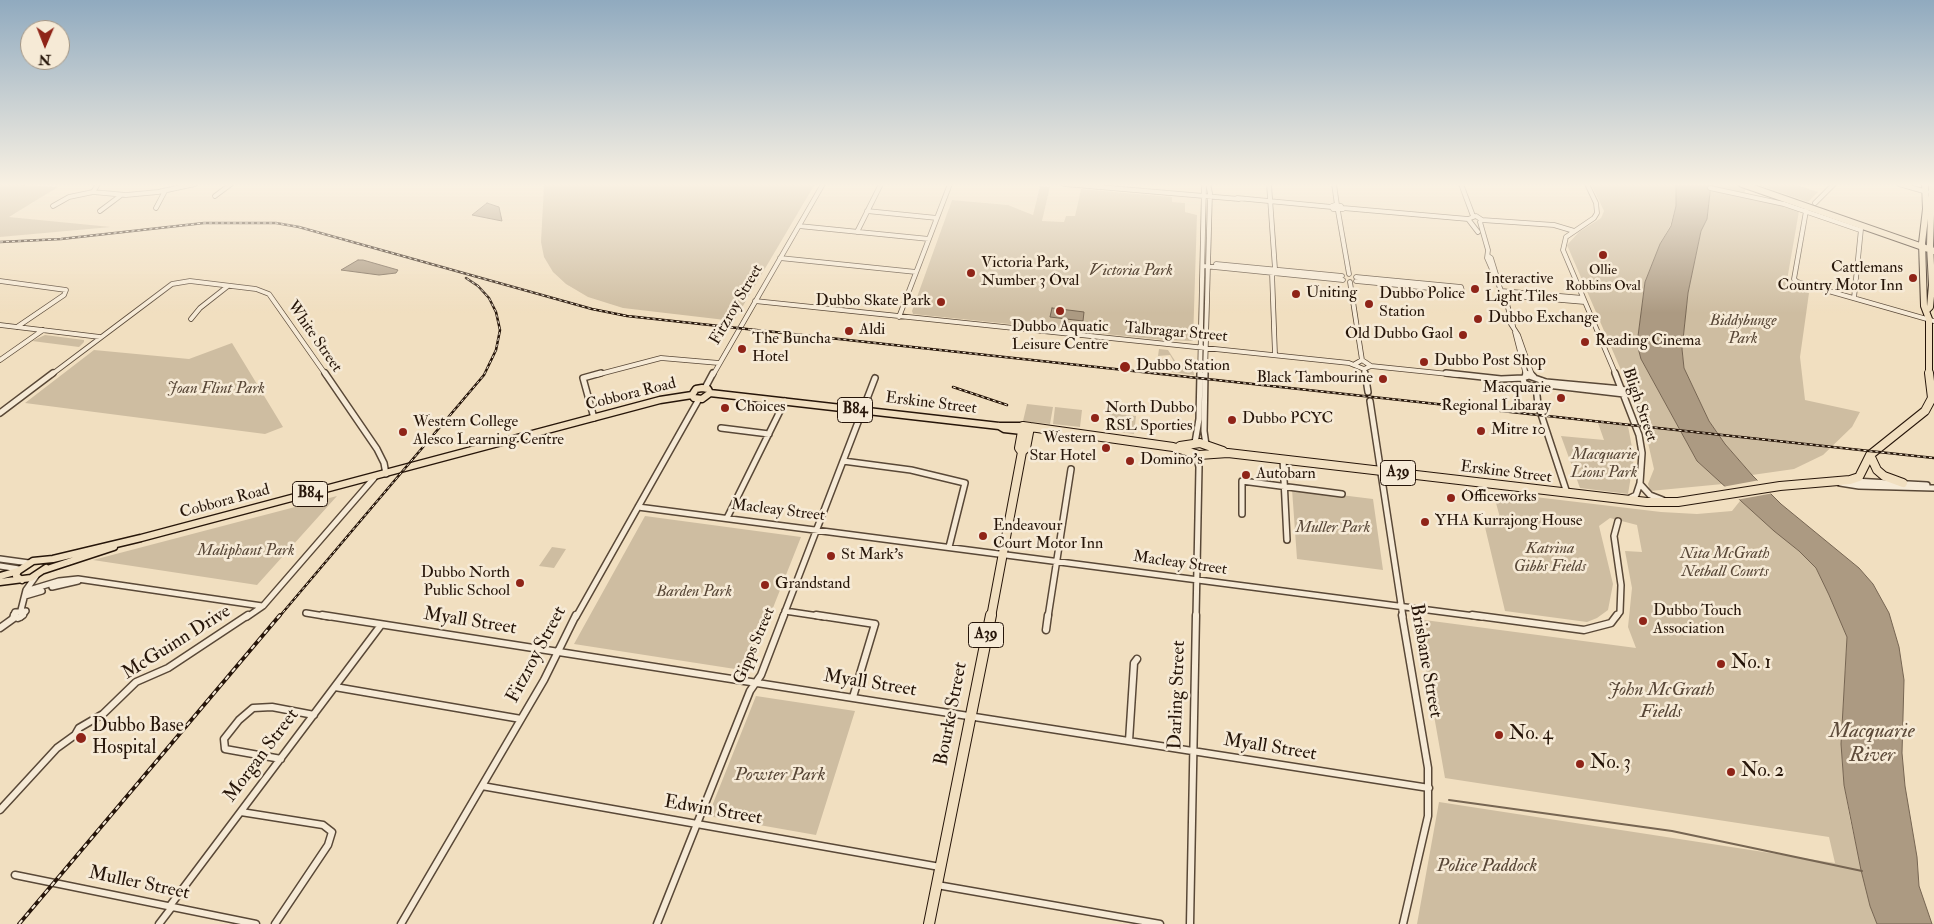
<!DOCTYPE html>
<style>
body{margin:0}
#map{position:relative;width:1934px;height:924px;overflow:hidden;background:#f1dfc0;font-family:"IM FELL Double Pica",serif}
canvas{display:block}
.north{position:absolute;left:20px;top:20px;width:50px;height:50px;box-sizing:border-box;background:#f6ead6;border:1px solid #a39584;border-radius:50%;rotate:181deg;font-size:14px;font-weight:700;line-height:20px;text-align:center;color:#261509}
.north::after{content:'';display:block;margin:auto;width:18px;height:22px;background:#8f2418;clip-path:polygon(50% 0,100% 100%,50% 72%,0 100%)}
</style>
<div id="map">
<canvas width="1934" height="924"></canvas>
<div class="north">N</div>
</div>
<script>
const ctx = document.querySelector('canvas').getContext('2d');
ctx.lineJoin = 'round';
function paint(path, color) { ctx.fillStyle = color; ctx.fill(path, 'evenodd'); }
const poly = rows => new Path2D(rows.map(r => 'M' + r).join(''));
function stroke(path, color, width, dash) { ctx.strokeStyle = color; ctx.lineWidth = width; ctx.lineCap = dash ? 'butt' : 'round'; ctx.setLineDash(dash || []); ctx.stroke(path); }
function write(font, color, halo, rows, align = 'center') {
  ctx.font = font + ' "IM FELL Double Pica",serif'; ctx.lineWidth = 5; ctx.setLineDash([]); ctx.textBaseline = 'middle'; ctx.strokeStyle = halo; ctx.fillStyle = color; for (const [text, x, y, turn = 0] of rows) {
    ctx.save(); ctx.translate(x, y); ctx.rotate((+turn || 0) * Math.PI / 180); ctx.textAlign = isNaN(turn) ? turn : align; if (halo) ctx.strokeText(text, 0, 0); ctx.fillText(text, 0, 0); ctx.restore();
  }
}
paint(poly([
 [0,184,58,187,9,217,111,227,0,237],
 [544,184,815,184,734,321,623,308,588,297,566,284,553,272,544,257,541,242],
 [1591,184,1676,184,1676,206,1670,226,1660,244,1645,282,1637,344,1641,359,1697,461,1723,484,1650,491,1648,484,1654,469,1643,421,1567,245,1579,232,1601,218,1604,211],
 [1711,184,1733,184,1747,188,1744,192,1799,211,1786,286,1809,293,1800,357,1805,400,1860,412,1852,427,1823,455,1794,469,1752,475,1725,444,1709,421,1684,368,1682,349,1688,293,1701,231,1707,219],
 [1755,184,1793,184,1818,192,1808,202],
 [1040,186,1050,187,1042,221,1064,222,1066,216,1075,216,1081,189,1172,197,1172,202,1185,203,1185,212,1197,215,1193,341,1163,340,913,314,912,311,952,200,1008,205,1033,215],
 [45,335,84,340,84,342,79,347,32,341],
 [232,343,283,427,265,434,25,403,94,350,189,359],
 [1159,349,1168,350,1177,364,1193,367,1194,375,1170,372,1177,367,1170,355,1158,356],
 [1027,404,1053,407,1050,424,1023,421],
 [1055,407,1082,410,1080,427,1053,424],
 [1109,413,1136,416,1134,434,1107,430],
 [1598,423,1628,426,1634,458,1628,494,1580,488,1561,436,1604,440],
 [1292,489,1373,499,1383,570,1297,559],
 [1493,492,1661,512,1697,514,1732,511,1740,501,1742,502,1799,551,1816,568,1841,619,1847,637,1841,744,1844,785,1850,819,1870,906,1877,924,1417,924,1439,802,1835,863,1829,837,1445,778,1417,619,1636,648,1628,627,1632,588,1625,551,1642,552,1637,525,1610,518,1599,526,1613,584,1608,610,1597,618,1587,622,1505,611,1484,523,1502,525],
 [337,496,257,585,93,560],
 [645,516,801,537,748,671,574,644],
 [552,547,566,549,554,568,539,566],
 [756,696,855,711,816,835,708,816]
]), '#cebda1');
const water = poly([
 [1676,184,1711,184,1707,219,1701,231,1688,293,1682,349,1684,368,1709,421,1725,444,1752,475,1781,504,1859,568,1873,584,1889,613,1899,647,1904,680,1902,753,1905,786,1917,857,1919,886,1932,924,1877,924,1870,906,1861,870,1844,785,1841,744,1847,637,1829,595,1816,568,1799,551,1774,531,1697,461,1641,359,1637,344,1645,282,1660,244,1671,226,1676,206,1676,184],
 [487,203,499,207,502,221,472,215,487,203],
 [358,260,363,260,398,270,396,273,379,275,341,270,358,260],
 [1052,308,1084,312,1083,321,1050,317,1052,308]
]);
paint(water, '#ac9a82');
stroke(water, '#766552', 1);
paint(poly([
 [1760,480,1774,493,1736,500,1722,487]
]), '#f1dfc0');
stroke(poly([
 [1449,800,1672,831,1862,871]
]), '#766552', 2);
const minorFar2 = poly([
 [1064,184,1239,199],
 [1269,184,1275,269,1272,273,1275,355],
 [1334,184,1337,205],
 [1461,184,1473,216],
 [1587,184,1596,203,1597,213,1594,218,1566,237,1563,250,1616,375],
 [1899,184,1927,192],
 [1710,188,1784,204,1860,230],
 [93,192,98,184],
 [215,196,231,184],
 [1237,198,1332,207],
 [1815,203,1834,184],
 [1335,205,1341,206,1343,209,1333,209,1332,206,1335,205],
 [53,206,69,197,93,192,126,195,158,192,195,184],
 [156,208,165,191],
 [1343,208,1468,219],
 [100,211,120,196],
 [867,211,937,218],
 [1338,211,1349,274],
 [1806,211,1794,279,1797,282,1934,321],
 [1468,219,1476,216,1482,220,1554,225,1574,231],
 [1468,219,1478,232],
 [1480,222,1488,250,1487,258,1507,304,1513,326],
 [799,226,929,239],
 [857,232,881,184],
 [1488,256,1491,258,1499,284],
 [780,258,916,272],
 [1216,264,1342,276],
 [1204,266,1343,280],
 [1356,277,1461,287,1462,291],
 [0,281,66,290,64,295,17,327],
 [1356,281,1462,291],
 [1350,282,1362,360],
 [1501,291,1583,298],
 [1502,295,1585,302],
 [1854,298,1861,229],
 [755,301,1349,363,1364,369,1371,366],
 [899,317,950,184],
 [191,319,200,308,228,286],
 [1511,324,1518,335,1532,375],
 [0,325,100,337],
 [1515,332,1526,375],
 [0,360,43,330],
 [1355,364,1362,360,1371,366],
 [1371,366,1458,375],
 [1364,369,1365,375],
 [51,375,172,284,190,281,256,289,269,294,326,375],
 [596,375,661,358,719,363],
 [713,375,823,184],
 [1200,375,1204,184],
 [1205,375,1210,193,1208,184]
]);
const minorFar1 = poly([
 [325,373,377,449,384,463,386,474],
 [1205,373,1204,431,1206,445],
 [1365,373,1368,392],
 [1446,373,1501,379,1523,378],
 [1530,373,1534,377],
 [1615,373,1639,435,1642,453,1640,483,1636,495,1630,498],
 [1525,377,1526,373],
 [1523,378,1524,383,1531,386,1547,385,1624,394],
 [1523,378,1529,376,1546,382,1622,389],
 [1536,386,1538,405,1567,493],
 [705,388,713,373],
 [1370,401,1403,617],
 [0,413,53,373],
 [594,418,583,378,601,373],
 [721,428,769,434],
 [1195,443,1199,419,1200,373],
 [1196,454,1199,467,1196,617],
 [1283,459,1287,540],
 [843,461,911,470,965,483,949,547],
 [1853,481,1927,485],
 [1840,483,1859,486,1934,488],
 [1640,484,1650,495,1663,500],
 [638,507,1482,617],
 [1242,514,1242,481,1342,494],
 [727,518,785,401],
 [0,559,29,563],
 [0,566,19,569],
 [52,587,78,581],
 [26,591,59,581,78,579,262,606],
 [25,596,42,591],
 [21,610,26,590,36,576],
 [785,611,825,617],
 [306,613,330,617],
 [13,617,15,612,26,611,21,617],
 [247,617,263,606,374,478],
 [576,617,699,399],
 [783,617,875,378],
 [1048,617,1071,469],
 [1616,617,1620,612,1621,585,1614,536,1618,521]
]);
const minor = poly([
 [14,615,18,618,23,615],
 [322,615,1429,788],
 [816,615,875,624,853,697],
 [1402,615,1428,768,1428,816,1403,924],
 [1472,615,1584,630,1611,623,1617,615],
 [0,628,14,618],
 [1046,630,1048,615],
 [335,687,521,719],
 [1129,741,1134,663,1137,659],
 [281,759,225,749,224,739,239,720,253,708,272,707,314,715],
 [482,786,940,867],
 [0,810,57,748,75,735,79,728,103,714,136,682,168,668,248,615],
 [241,812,323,825,332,832,328,845,275,924],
 [15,875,256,924],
 [937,885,1160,924],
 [169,907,381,625],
 [159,924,172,907],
 [401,924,544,680,576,615],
 [657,924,750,691,761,675,784,615],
 [1190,924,1196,615]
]);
const major = poly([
 [710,393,999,426,1023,426],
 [692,395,696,389,702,388,708,389,710,393],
 [692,395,694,398,702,399,710,393],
 [999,426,1004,429,1022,431],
 [44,570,114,547],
 [0,576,18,571],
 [22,580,16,576,18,571,33,561,53,559,141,538,660,400,692,395],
 [0,582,31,578,46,568]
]);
const highwayFar2 = poly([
 [1742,184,1934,251],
 [1925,184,1926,209,1922,243,1924,306,1929,319,1929,375],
 [1927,310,1930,307,1932,285,1930,245,1932,184]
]);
const highwayFar1 = poly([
 [1180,446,1200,443,1223,451],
 [1022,452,1026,448,1030,427],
 [1870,455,1877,470,1884,476,1903,483],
 [991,617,1022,452,1019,448,1023,426,1173,447,1199,455,1228,453,1647,502,1678,502,1780,486,1850,480,1859,477,1870,455,1925,411,1932,398,1929,373]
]);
const highway = poly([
 [929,924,991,615]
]);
stroke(minorFar2, '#594837', 5.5);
stroke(minorFar1, '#594837', 8);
stroke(minor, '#594837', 9);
stroke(major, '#261509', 9);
stroke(highwayFar2, '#261509', 8);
stroke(highwayFar1, '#261509', 10);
stroke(highway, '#261509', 12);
stroke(minorFar2, '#f6ead6', 4);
stroke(minorFar1, '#f6ead6', 5);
stroke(minor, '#f6ead6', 6);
stroke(major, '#f1dfc0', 6);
stroke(highwayFar2, '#f1dfc0', 6);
stroke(highwayFar1, '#f1dfc0', 8);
stroke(highway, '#f1dfc0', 10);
const railFar1 = poly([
 [0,242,61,239,204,223,276,223,299,227,592,309,627,316,1934,458],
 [953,387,1007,405],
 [279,617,484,375,496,350,500,330,496,312,489,298,478,286,466,278]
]);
const rail = poly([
 [19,924,280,615]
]);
stroke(railFar1, '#261509', 2.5);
stroke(rail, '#261509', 4);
stroke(railFar1, '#f6ead6', 1, [3]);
stroke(rail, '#f6ead6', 2, [5]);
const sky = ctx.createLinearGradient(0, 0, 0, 313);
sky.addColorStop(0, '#90aabf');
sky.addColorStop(0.59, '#f9f1e3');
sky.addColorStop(1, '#f9f1e300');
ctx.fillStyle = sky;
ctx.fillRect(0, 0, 1934, 313);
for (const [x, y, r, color] of [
 [1603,255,5,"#8f2418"],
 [971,273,5,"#8f2418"],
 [1913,278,5,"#8f2418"],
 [1475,289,5,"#8f2418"],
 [1296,294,5,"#8f2418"],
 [941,302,5,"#8f2418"],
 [1369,304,5,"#8f2418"],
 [1060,311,5,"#8f2418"],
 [1478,319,5,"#8f2418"],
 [849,331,5,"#8f2418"],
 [1463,335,5,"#8f2418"],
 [1585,342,5,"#8f2418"],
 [742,349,5,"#8f2418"],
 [1424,362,5,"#8f2418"],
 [1125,367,6,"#8f2418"],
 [1383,379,5,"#8f2418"],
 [1561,398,5,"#8f2418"],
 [725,408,5,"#8f2418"],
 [1095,418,5,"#8f2418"],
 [1232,420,5,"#8f2418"],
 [1481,431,5,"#8f2418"],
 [403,432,5,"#8f2418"],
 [1106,448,5,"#8f2418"],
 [1130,461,5,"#8f2418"],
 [1246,475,5,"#8f2418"],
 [1451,498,5,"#8f2418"],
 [1425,522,5,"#8f2418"],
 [983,536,5,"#8f2418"],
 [831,556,5,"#8f2418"],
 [520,583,5,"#8f2418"],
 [765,585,5,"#8f2418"],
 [1643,621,5,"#8f2418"],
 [1721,664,5,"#8f2418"],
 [1499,735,5,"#8f2418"],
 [81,738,6,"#8f2418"],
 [1580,764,5,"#8f2418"],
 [1731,772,5,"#8f2418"]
]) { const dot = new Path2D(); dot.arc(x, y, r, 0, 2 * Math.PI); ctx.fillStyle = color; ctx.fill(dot); stroke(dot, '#f6ead6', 2); }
write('14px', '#261509', '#f6ead6', [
 ["Ollie",1603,271],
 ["Robbins Oval",1603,287]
]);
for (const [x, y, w] of [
 [855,410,35],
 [1398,473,35],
 [310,494,35],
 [986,635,35]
]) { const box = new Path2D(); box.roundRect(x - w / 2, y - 12.5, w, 25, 4); ctx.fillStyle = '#f6ead6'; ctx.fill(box); stroke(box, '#261509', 1); }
write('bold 15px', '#261509', null, [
 ["B84",855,410],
 ["A39",1398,473],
 ["B84",310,494],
 ["A39",986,635]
]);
write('16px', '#261509', '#f6ead6', [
 ["Victoria Park,",981,264],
 ["Number 3 Oval",981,282],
 ["Cattlemans",1903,269,"right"],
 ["Country Motor Inn",1903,287,"right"],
 ["Interactive",1485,280],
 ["Light Tiles",1485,298],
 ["Uniting",1306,294],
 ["Dubbo Police",1379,295],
 ["Station",1379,313],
 ["Dubbo Skate Park",931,302,"right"],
 ["Dubbo Exchange",1488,319],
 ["Dubbo Aquatic",1060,328,"center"],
 ["Leisure Centre",1060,346,"center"],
 ["Aldi",859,331],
 ["Old Dubbo Gaol",1453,335,"right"],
 ["The Buncha",752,340],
 ["Hotel",752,358],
 ["Reading Cinema",1595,342],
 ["Dubbo Post Shop",1434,362],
 ["Dubbo Station",1136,367],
 ["Black Tambourine",1373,379,"right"],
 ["Macquarie",1551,389,"right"],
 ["Regional Libaray",1551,407,"right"],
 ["Choices",735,408],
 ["North Dubbo",1105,409],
 ["RSL Sporties",1105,427],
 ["Dubbo PCYC",1242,420],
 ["Western College",413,423],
 ["Alesco Learning Centre",413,441],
 ["Mitre 10",1491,431],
 ["Western",1096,439,"right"],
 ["Star Hotel",1096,457,"right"],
 ["Domino's",1140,461],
 ["Autobarn",1256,475],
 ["Officeworks",1461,498],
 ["YHA Kurrajong House",1435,522],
 ["Endeavour",993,527],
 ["Court Motor Inn",993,545],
 ["St Mark's",841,556],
 ["Dubbo North",510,574,"right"],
 ["Public School",510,592,"right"],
 ["Grandstand",775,585],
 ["Dubbo Touch",1653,612],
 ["Association",1653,630]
], 'left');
write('italic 16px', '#584737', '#f6ead6', [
 ["Victoria Park",1131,272],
 ["Biddybunge",1743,322],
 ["Park",1743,340],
 ["Joan Flint Park",216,390],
 ["Macquarie",1604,456],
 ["Lions Park",1604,474],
 ["Muller Park",1333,529],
 ["Katrina",1550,550],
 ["Gibbs Fields",1550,568],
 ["Maliphant Park",246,552],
 ["Nita McGrath",1725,555],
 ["Netball Courts",1725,573],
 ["Barden Park",694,593]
]);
write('16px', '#261509', '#f6ead6', [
 ["Fitzroy Street",737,305,-60],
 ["Talbragar Street",1176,333,5],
 ["White Street",314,337,55],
 ["Cobbora Road",631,395,-14],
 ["Erskine Street",931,404,7],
 ["Bligh Street",1639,405,71],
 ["Erskine Street",1506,473,7],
 ["Cobbora Road",225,502,-15],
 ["Macleay Street",778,511,7],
 ["Macleay Street",1180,564,8],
 ["Gipps Street",755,646,-67]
]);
write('19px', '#261509', '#f6ead6', [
 ["Myall Street",470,622,9],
 ["McGuinn Drive",177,643,-32],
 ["Fitzroy Street",537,655,-62],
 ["Brisbane Street",1425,661,80],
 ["Myall Street",870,684,9],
 ["Darling Street",1178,695,-88],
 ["Bourke Street",952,714,-79],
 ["Myall Street",1270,748,9],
 ["Morgan Street",262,756,-53],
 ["Edwin Street",713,811,10],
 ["Muller Street",139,884,12]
]);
write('19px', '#261509', '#f6ead6', [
 ["No. 1",1731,664],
 ["Dubbo Base",92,727],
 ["Hospital",92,749],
 ["No. 4",1509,735],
 ["No. 3",1590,764],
 ["No. 2",1741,772]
], 'left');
write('italic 19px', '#584737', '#f6ead6', [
 ["John McGrath",1661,691],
 ["Fields",1661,713],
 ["Powter Park",780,776],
 ["Police Paddock",1487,867]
]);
write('italic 21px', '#5c4a39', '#f6ead6', [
 ["Macquarie",1872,732],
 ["River",1872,756]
]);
</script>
